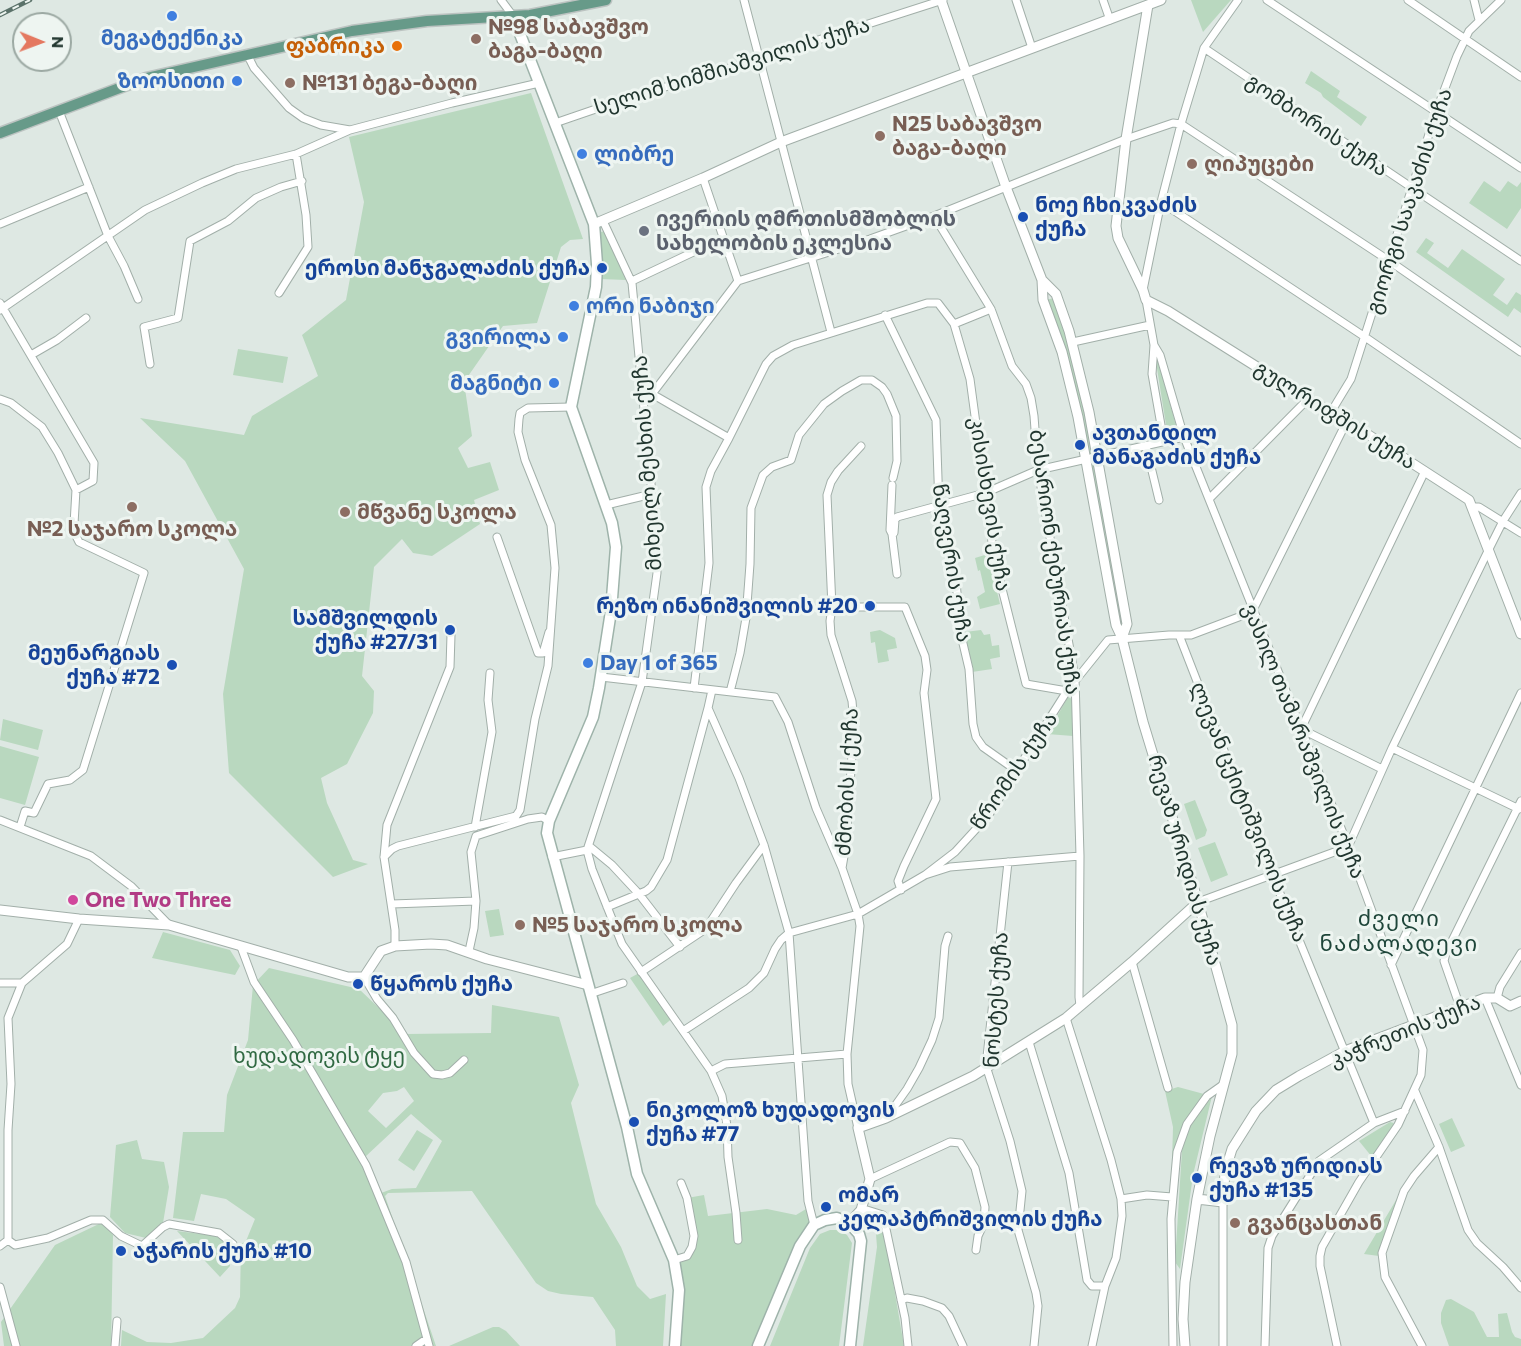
<!DOCTYPE html>
<meta charset="utf-8">
<style>
body{margin:0}
#map{position:relative;width:1521px;height:1346px;overflow:hidden;background:#dee8e3;font-family:Commissioner,sans-serif}
canvas{display:block}
.north{position:absolute;left:12px;top:12px;width:60px;height:60px;box-sizing:border-box;background:#eef5f1;border:2px solid #9ca9a3;border-radius:50%;rotate:91deg;font-size:16px;font-weight:700;line-height:24px;text-align:center;color:#21362f}
.north::after{content:'';display:block;margin:auto;width:21px;height:27px;background:#e47860;clip-path:polygon(50% 0,100% 100%,50% 72%,0 100%)}
</style>
<div id="map">
<canvas width="1521" height="1346"></canvas>
<div class="north">N</div>
</div>
<script>
const ctx = document.querySelector('canvas').getContext('2d');
ctx.lineJoin = 'round';
function paint(path, color) { ctx.fillStyle = color; ctx.fill(path, 'evenodd'); }
const poly = rows => new Path2D(rows.map(r => 'M' + r).join(''));
function stroke(path, color, width, dash) { ctx.strokeStyle = color; ctx.lineWidth = width; ctx.lineCap = dash ? 'butt' : 'round'; ctx.setLineDash(dash || []); ctx.stroke(path); }
function write(font, color, halo, rows, align = 'center') {
  ctx.font = font + ' Commissioner,"Noto Sans Georgian",sans-serif'; ctx.lineWidth = 6; ctx.setLineDash([]); ctx.textBaseline = 'middle'; ctx.strokeStyle = halo; ctx.fillStyle = color; for (const [text, x, y, turn = 0] of rows) {
    ctx.save(); ctx.translate(x, y); ctx.rotate((+turn || 0) * Math.PI / 180); ctx.textAlign = isNaN(turn) ? turn : align; if (halo) ctx.strokeText(text, 0, 0); ctx.fillText(text, 0, 0); ctx.restore();
  }
}
paint(poly([
 [1191,0,1231,0,1203,32],
 [1311,71,1340,91,1337,97,1367,117,1361,126,1323,97,1321,93,1305,83],
 [531,93,583,239,570,240,561,247,537,323,503,326,464,382,472,436,458,448,468,468,490,462,499,490,474,500,480,524,432,556,413,553,402,539,374,567,362,676,374,691,373,713,347,764,321,778,327,803,353,860,368,864,333,877,229,773,223,694,244,569,185,461,140,418,244,435,252,416,318,376,302,335,346,300,364,202,349,137],
 [1484,181,1500,192,1508,181,1517,187,1521,182,1521,208,1507,229,1469,203],
 [605,231,626,280,600,279,597,233],
 [1426,238,1434,243,1427,253,1448,268,1462,249,1505,279,1493,295,1507,305,1516,292,1521,295,1521,313,1514,308,1508,317,1416,252],
 [1054,298,1071,348,1094,455,1088,456,1046,300],
 [238,349,288,357,283,383,233,375],
 [1155,356,1157,356,1177,429,1173,435,1169,435,1167,431],
 [1095,460,1124,622,1118,624,1089,461],
 [988,554,1000,604,980,609,977,597,985,592,980,570,978,571,975,558],
 [880,630,895,638,897,648,887,650,889,661,878,663,875,642,871,643,870,632],
 [981,630,984,635,990,634,992,646,999,645,1000,657,990,659,992,669,972,672,965,632],
 [1068,697,1072,699,1073,736,1047,734],
 [3,719,43,730,38,750,0,740],
 [0,746,39,757,25,805,0,798],
 [1195,800,1207,830,1205,836,1196,840,1184,804],
 [1215,842,1228,875,1211,882,1198,848],
 [499,909,504,935,490,937,485,911],
 [163,932,230,950,240,966,235,975,152,958],
 [269,968,359,989,406,1034,491,1033,492,1005,559,1017,579,1085,571,1103,596,1204,621,1247,637,1286,650,1299,666,1294,663,1346,616,1346,615,1330,593,1297,561,1294,548,1291,536,1283,472,1191,388,1193,385,1196,436,1346,121,1346,122,1330,147,1342,171,1343,203,1338,235,1308,240,1297,241,1244,246,1241,255,1219,226,1199,201,1194,194,1221,173,1218,183,1132,224,1132,227,1095,248,1040,253,985],
 [404,1087,414,1101,386,1128,368,1111,383,1093,397,1091],
 [411,1114,442,1141,416,1188,392,1189,381,1193,365,1157],
 [641,972,674,1017,663,1026,630,978],
 [1178,1087,1204,1094,1184,1122,1172,1162,1173,1127,1165,1091],
 [1212,1096,1193,1175,1180,1269,1175,1262,1182,1150,1190,1126],
 [1452,1118,1465,1146,1451,1152,1439,1124],
 [1390,1122,1394,1123,1392,1128,1372,1157,1359,1141],
 [417,1130,433,1140,414,1171,398,1160],
 [137,1140,142,1159,164,1162,169,1187,163,1223,146,1238,125,1233,110,1217,116,1145],
 [1405,1185,1379,1256,1364,1254],
 [704,1195,708,1216,767,1209,796,1215,806,1209,808,1201,813,1223,756,1346,675,1346,674,1260,687,1256,692,1247,687,1198],
 [870,1215,875,1215,879,1219,884,1229,904,1346,863,1346,877,1247,876,1234,868,1217],
 [103,1222,113,1235,111,1346,4,1346,1,1322,55,1245],
 [830,1230,839,1230,847,1235,852,1243,839,1346,770,1346,810,1248,820,1234],
 [177,1231,217,1236,229,1247,230,1266,220,1277],
 [1451,1299,1474,1312,1487,1337,1499,1337,1498,1314,1507,1313,1512,1332,1515,1337,1521,1339,1521,1346,1449,1346,1441,1323,1441,1313,1446,1300],
 [493,1327,499,1327,506,1331,520,1346,449,1346]
]), '#b9d8bf');
const minor = poly([
 [501,0,513,16],
 [744,0,831,332],
 [1016,0,1032,48],
 [1103,0,1110,20],
 [1267,0,1521,168],
 [1408,0,1521,77],
 [1474,0,1479,20],
 [1204,48,1521,261],
 [247,54,254,68,289,108,303,118,321,125,350,130],
 [59,111,108,236,124,266,138,299],
 [555,123,625,99,759,59,943,0],
 [703,178,738,281],
 [1161,202,1365,337,1521,444],
 [934,216,991,309,1012,366,1026,384,1031,398,1034,416,1038,470,1075,678,1080,856,1079,997,1080,1006],
 [603,221,632,283,656,536,657,573,642,682,587,850,592,869,622,944,711,1071,722,1096,727,1126,728,1157,736,1213,738,1240],
 [0,224,89,187],
 [632,281,723,238],
 [1143,290,1161,202,1181,124,1204,48,1238,0],
 [279,293,308,247,306,215,296,154],
 [1146,300,1154,345,1160,355,1184,437,1345,838,1423,1050,1421,1075,1398,1125,1359,1182,1322,1247,1320,1256,1320,1266,1337,1346],
 [0,303,94,463,93,481,76,490],
 [0,310,145,210,202,183,236,169,296,154,350,130,452,103,539,83],
 [885,315,936,420,939,507,956,582,961,635,969,669,973,724,976,737,983,747,1017,771],
 [954,324,991,309],
 [1073,342,1150,325],
 [1154,345,1152,374,1164,442],
 [31,355,57,340,86,318],
 [150,364,144,327,178,318,190,241,228,221,256,198,281,187,302,181],
 [649,394,652,394,729,438],
 [652,394,738,281,870,239,934,216,1126,139,1173,123,1181,124,1388,260,1521,352],
 [0,399,11,403,42,427,58,453,76,490],
 [1331,412,1351,379,1436,112,1457,56,1469,31,1501,0],
 [1146,446,1159,500],
 [892,485,890,530,892,534,894,533,895,520,897,517,985,493,1038,470,1184,437],
 [1209,499,1308,399],
 [606,505,652,494],
 [1473,507,1479,507,1521,533],
 [892,534,897,574],
 [497,537,538,653,543,653,549,632],
 [832,607,905,607,925,656,927,670,924,693,936,799,904,866,898,881,901,890],
 [1179,635,1272,874,1374,1123],
 [601,677,775,697,788,722,816,808,842,868,858,914,860,926,847,1054,848,1084,858,1128],
 [694,688,709,563,706,487,711,471,729,438,766,364,773,356,793,345,927,303,938,303,954,324,970,379,994,557,1026,684,1067,691],
 [712,690,708,708,739,778,764,845,789,933,808,1201,814,1225],
 [730,692,740,653,746,618,750,564,751,508,763,475,772,467,791,460,799,435,824,404,842,391,861,380,872,380,882,387,887,394,896,416,897,461,893,478],
 [1392,748,1519,809],
 [1382,769,1301,729,1425,471],
 [0,820,91,856,131,886,169,925],
 [20,827,25,811,34,813,48,784,70,780,83,770,144,573,79,542,75,534,74,524,76,490],
 [475,827,492,732,488,700,490,673],
 [589,846,612,865,639,894,680,947],
 [1348,847,1392,748,1488,551,1503,521,1521,493],
 [384,857,392,849,398,846,516,816,520,810,535,719,548,666,555,568,551,525,525,460,518,432,519,419,520,413,528,408,571,407],
 [552,857,587,850],
 [1008,862,986,1066,1010,1141,1022,1191,1018,1230,1036,1293,1038,1306,1034,1346],
 [842,868,846,845,854,724,852,701,831,635,830,621,832,607,827,495,831,482,838,471,861,446],
 [925,875,955,852,988,816,1067,691,1108,640,1169,635,1191,635,1252,612,1347,421],
 [1198,902,1348,847],
 [392,904,476,901],
 [607,907,646,891,651,887,667,860,708,708],
 [79,919,67,944,22,983,8,1018,11,1084,8,1130,8,1240,15,1245,48,1238,91,1220,103,1220,121,1236,142,1246,163,1227,169,1224,219,1233,233,1244],
 [395,946,395,930,384,857,387,825,450,667,451,635],
 [241,947,254,982,293,1040,366,1165,406,1262,429,1346],
 [469,951,474,928,476,901,471,852,476,836,528,819,542,817,549,821],
 [1132,962,1168,1088],
 [1391,965,1521,693],
 [641,972,701,932,711,921,736,883,764,845],
 [364,977,377,999,393,1018,414,1053,433,1074,442,1075,450,1073,464,1060],
 [0,983,22,983],
 [590,994,623,983],
 [1485,998,1521,1085],
 [1497,998,1500,987,1521,953],
 [1460,1007,1444,961,1446,953,1521,801],
 [1066,1018,1111,1160,1121,1199,1122,1216,1116,1258,1105,1286,1092,1346],
 [683,1031,749,988,764,973,775,949,781,940,789,933,858,914,925,875,950,867,1080,856],
 [1029,1042,1069,1173,1087,1280,1092,1286,1105,1286],
 [711,1071,725,1064,847,1054],
 [1415,1091,1439,1147,1468,1230,1477,1243,1503,1267,1521,1288],
 [887,1117,907,1089,919,1068,932,1040,939,1018,945,946,948,936],
 [870,1179,950,1142,960,1143,975,1168,985,1207,984,1223,978,1236,976,1250],
 [1121,1199,1147,1195,1172,1197],
 [1223,1202,1223,1346],
 [861,1210,867,1210,883,1215,905,1318,908,1346],
 [0,1246,8,1240],
 [674,1260,687,1256,692,1247,694,1236,687,1198,681,1183],
 [0,1287,16,1346],
 [901,1300,907,1298,923,1301,942,1308,949,1316,963,1346],
 [115,1346,117,1321],
 [416,1346,426,1339],
 [1173,1346,1171,1219,1177,1152,1187,1124,1207,1096,1224,1084],
 [1265,1346,1268,1248,1272,1236,1319,1161,1374,1123,1405,1111],
 [1422,1346,1385,1277,1382,1253,1404,1191,1414,1176,1439,1147]
]);
const tertiary = poly([
 [941,0,1006,187,1042,280,1043,300,1062,352,1078,417,1116,625,1122,638,1143,722,1198,902,1232,1025,1232,1054,1210,1136,1197,1199,1185,1282,1183,1319,1185,1346],
 [1148,5,1126,139,1116,226,1118,238,1143,290,1146,300,1168,311,1308,399,1347,421,1469,500,1521,634],
 [594,224,703,178,781,142,1161,0],
 [1042,280,1056,294,1069,331,1089,412,1127,624,1122,638],
 [0,910,79,919,169,925,348,977,364,977,381,951,395,946,431,944,447,945,487,959,588,985],
 [1197,1199,1223,1202,1225,1172,1232,1149,1256,1111,1276,1090,1299,1076,1345,1051,1485,998,1497,998,1510,1006,1521,1001],
 [849,1223,861,1210,870,1179,858,1128,886,1118,973,1076,1066,1018,1132,962,1198,902]
]);
const secondary = poly([
 [513,16,594,224,597,264,596,287,571,407,612,523,616,547,611,611,599,688,593,717,549,821,547,833,627,1127,637,1174,674,1260,679,1290,675,1346],
 [758,1346,800,1246,814,1225,825,1220,837,1218,849,1223,859,1234,861,1241,850,1346]
]);
const primary = poly([
 [0,133,146,78,352,31,427,21,530,15,606,0]
]);
stroke(minor, '#a2afa9', 9);
stroke(tertiary, '#a2afa9', 11);
stroke(secondary, '#9eb3aa', 13);
stroke(primary, '#bcc3c1', 13);
stroke(minor, '#fff', 7);
stroke(tertiary, '#fff', 9);
stroke(secondary, '#fff', 10);
stroke(primary, '#679a89', 10);
const rail = poly([
 [0,15,30,0]
]);
stroke(rail, '#5b726a', 4.5);
stroke(rail, '#eef5f1', 2, [7]);
for (const [x, y, r, color] of [
 [172,16,6,"#3f7fe0"],
 [476,39,6,"#8d6e63"],
 [397,46,6,"#e8710a"],
 [237,81,6,"#3f7fe0"],
 [290,83,6,"#8d6e63"],
 [880,136,6,"#8d6e63"],
 [582,154,6,"#3f7fe0"],
 [1192,164,6,"#8d6e63"],
 [1023,217,6,"#1a4fb4"],
 [644,231,6,"#6b7280"],
 [602,268,6,"#1a4fb4"],
 [574,306,6,"#3f7fe0"],
 [563,337,6,"#3f7fe0"],
 [554,383,6,"#3f7fe0"],
 [1080,445,6,"#1a4fb4"],
 [132,507,6,"#8d6e63"],
 [345,512,6,"#8d6e63"],
 [870,606,6,"#1a4fb4"],
 [450,630,6,"#1a4fb4"],
 [588,663,6,"#3f7fe0"],
 [172,665,6,"#1a4fb4"],
 [73,900,6,"#d1479c"],
 [520,925,6,"#8d6e63"],
 [358,984,6,"#1a4fb4"],
 [634,1122,6,"#1a4fb4"],
 [1197,1178,6,"#1a4fb4"],
 [826,1207,6,"#1a4fb4"],
 [1235,1223,6,"#8d6e63"],
 [121,1251,6,"#1a4fb4"]
]) { const dot = new Path2D(); dot.arc(x, y, r, 0, 2 * Math.PI); ctx.fillStyle = color; ctx.fill(dot); stroke(dot, '#eef5f1', 2); }
write('bold 21px', '#785e54', '#eef5f1', [
 ["№98 საბავშვო",488,27],
 ["ბაგა-ბაღი",488,51],
 ["№131 ბეგა-ბაღი",302,83],
 ["N25 საბავშვო",892,124],
 ["ბაგა-ბაღი",892,148],
 ["ღიპუცები",1204,164],
 ["მწვანე სკოლა",357,512],
 ["№2 საჯარო სკოლა",132,529,"center"],
 ["№5 საჯარო სკოლა",532,925],
 ["გვანცასთან",1247,1223]
], 'left');
write('bold 21px', '#366cbe', '#eef5f1', [
 ["მეგატექნიკა",172,38,"center"],
 ["ზოოსითი",225,81],
 ["ლიბრე",594,154,"left"],
 ["ორი ნაბიჯი",586,306,"left"],
 ["გვირილა",551,337],
 ["მაგნიტი",542,383],
 ["Day 1 of 365",600,663,"left"]
], 'right');
write('bold 21px', '#c56008', '#eef5f1', [
 ["ფაბრიკა",385,46]
], 'right');
write('21px', '#21362f', '#eef5f1', [
 ["სელიმ ხიმშიაშვილის ქუჩა",732,66,-17],
 ["გომბორის ქუჩა",1317,125,34],
 ["გიორგი სააკაძის ქუჩა",1409,201,-72],
 ["გულრიფშის ქუჩა",1335,415,32],
 ["მიხეილ მესხის ქუჩა",647,463,-94],
 ["კისისხევის ქუჩა",990,504,81],
 ["ბესარიონ ქებურიას ქუჩა",1055,562,82],
 ["წაღვერის ქუჩა",952,563,81],
 ["ვასილ თამარაშვილის ქუჩა",1304,741,68],
 ["წრომის ქუჩა",1014,771,-56],
 ["ძმობის II ქუჩა",847,782,-87],
 ["ლევან ცქიტიშვილის ქუჩა",1249,812,68],
 ["რევაზ ურიდიას ქუჩა",1185,860,74],
 ["ნოსტეს ქუჩა",996,1000,-86],
 ["კაჭრეთის ქუჩა",1405,1031,-22]
]);
write('bold 21px', '#164399', '#eef5f1', [
 ["ნოე ჩხიკვაძის",1035,205],
 ["ქუჩა",1035,229],
 ["ეროსი მანჯგალაძის ქუჩა",590,268,"right"],
 ["ავთანდილ",1092,433],
 ["მანაგაძის ქუჩა",1092,457],
 ["რეზო ინანიშვილის #20",858,606,"right"],
 ["სამშვილდის",438,618,"right"],
 ["ქუჩა #27/31",438,642,"right"],
 ["მეუნარგიას",160,653,"right"],
 ["ქუჩა #72",160,677,"right"],
 ["წყაროს ქუჩა",370,984],
 ["ნიკოლოზ ხუდადოვის",646,1110],
 ["ქუჩა #77",646,1134],
 ["რევაზ ურიდიას",1209,1166],
 ["ქუჩა #135",1209,1190],
 ["ომარ",838,1195],
 ["კელაპტრიშვილის ქუჩა",838,1219],
 ["აჭარის ქუჩა #10",133,1251]
], 'left');
write('bold 21px', '#5b616d', '#eef5f1', [
 ["ივერიის ღმრთისმშობლის",656,219],
 ["სახელობის ეკლესია",656,243]
], 'left');
write('bold 21px', '#b23c85', '#eef5f1', [
 ["One Two Three",85,900]
], 'left');
write('21px', '#306942', '#eef5f1', [
 ["ხუდადოვის ტყე",319,1056]
]);
ctx.letterSpacing = '1.5px';
write('22px', '#1f463a', '#eef5f1', [
 ["ძველი",1399,919],
 ["ნაძალადევი",1399,944]
]);
ctx.letterSpacing = '0px';
</script>
